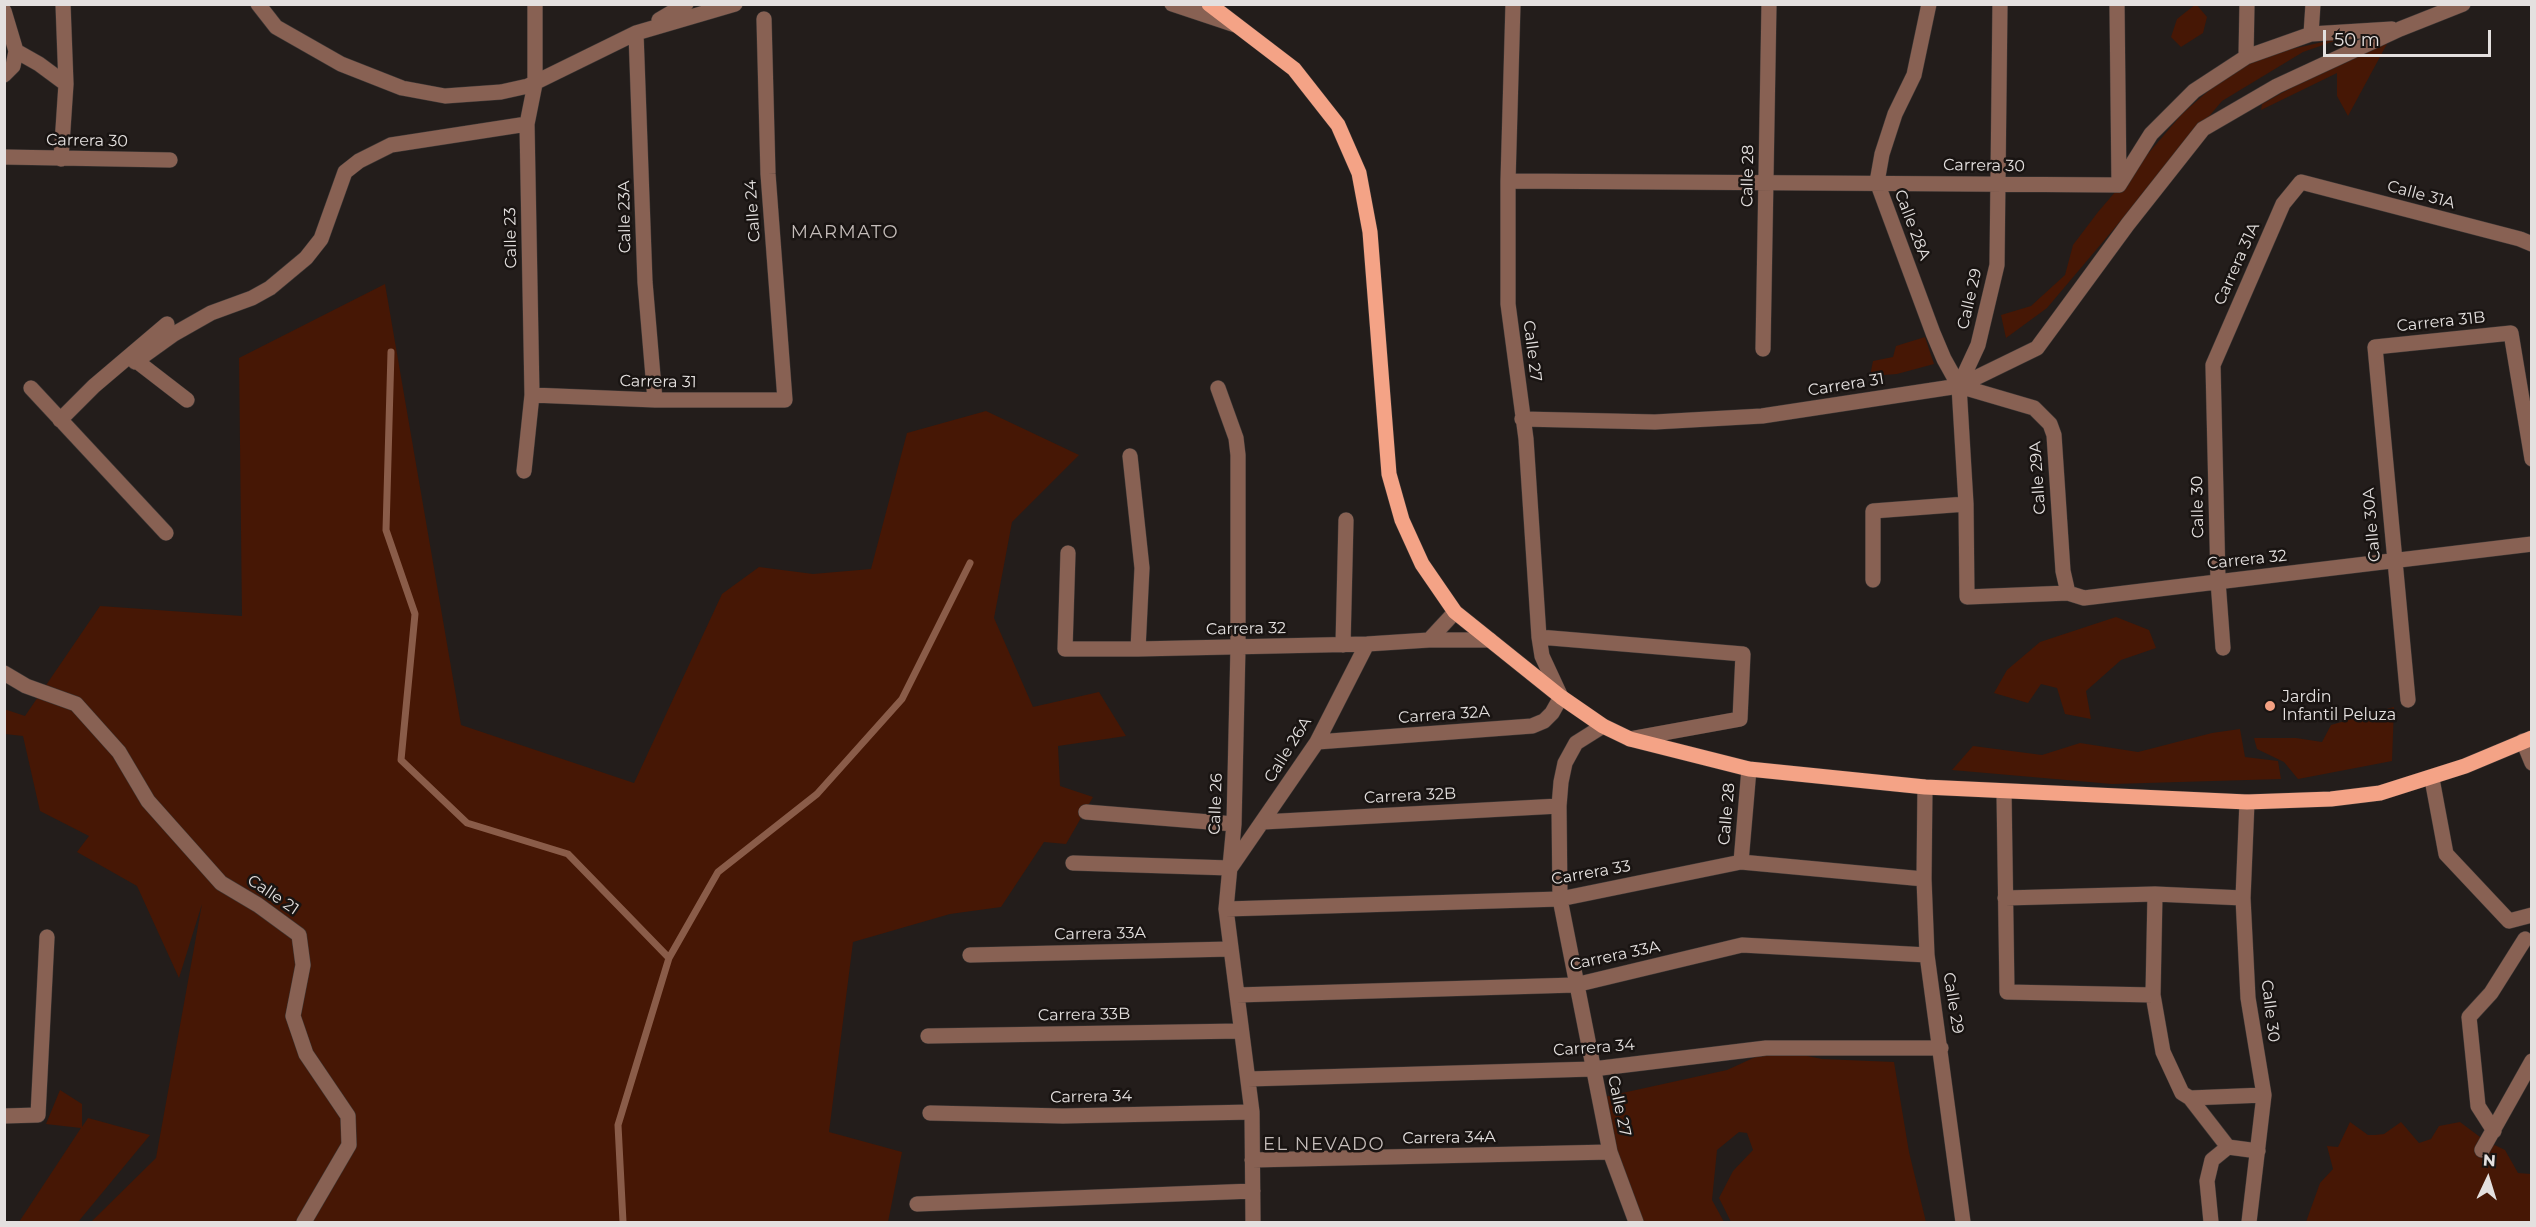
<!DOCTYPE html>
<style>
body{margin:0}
#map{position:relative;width:2536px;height:1227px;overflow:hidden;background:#231d1b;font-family:Montserrat,sans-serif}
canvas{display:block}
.frame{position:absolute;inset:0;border:6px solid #e4e0df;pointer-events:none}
.north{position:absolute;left:2458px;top:1149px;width:60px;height:60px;-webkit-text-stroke:4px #191412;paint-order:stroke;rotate:4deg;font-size:16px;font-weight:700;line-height:24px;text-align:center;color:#e4e0df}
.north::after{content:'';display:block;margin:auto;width:21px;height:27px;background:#e4e0df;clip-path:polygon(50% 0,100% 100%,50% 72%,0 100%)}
.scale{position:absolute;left:2323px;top:30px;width:168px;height:27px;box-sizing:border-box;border:3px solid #e4e0df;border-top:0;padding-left:8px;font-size:18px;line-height:21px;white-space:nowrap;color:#e4e0df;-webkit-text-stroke:4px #191412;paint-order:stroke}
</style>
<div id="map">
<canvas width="2536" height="1227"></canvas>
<div class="frame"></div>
<div class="north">N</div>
<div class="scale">50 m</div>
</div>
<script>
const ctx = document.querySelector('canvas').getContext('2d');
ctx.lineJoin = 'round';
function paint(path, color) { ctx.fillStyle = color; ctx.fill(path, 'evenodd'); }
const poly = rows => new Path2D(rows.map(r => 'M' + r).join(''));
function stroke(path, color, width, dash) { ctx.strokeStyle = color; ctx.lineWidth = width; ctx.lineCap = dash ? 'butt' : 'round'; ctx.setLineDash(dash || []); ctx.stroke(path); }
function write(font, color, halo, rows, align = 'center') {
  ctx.font = font + ' Montserrat,sans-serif'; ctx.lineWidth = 5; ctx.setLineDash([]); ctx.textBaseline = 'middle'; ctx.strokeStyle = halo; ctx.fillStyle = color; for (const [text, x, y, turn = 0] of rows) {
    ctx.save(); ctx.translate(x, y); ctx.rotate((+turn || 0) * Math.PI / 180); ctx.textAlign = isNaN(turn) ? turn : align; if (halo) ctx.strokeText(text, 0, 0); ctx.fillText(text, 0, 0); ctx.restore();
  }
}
paint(poly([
 [2196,4,2207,17,2203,33,2181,47,2171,37,2177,19],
 [2349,36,2303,52,2222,101,2047,308,2006,338,2001,315,2031,306,2065,275,2073,245,2098,212,2182,114,2215,85,2257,57],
 [2388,42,2348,116,2337,96,2337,73,2261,110,2262,104,2296,85],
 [385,284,461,725,634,783,722,594,759,567,813,574,871,569,907,433,986,411,1079,455,1012,522,994,618,1033,707,1099,692,1126,736,1058,746,1060,786,1093,797,1066,844,1044,842,1001,907,950,914,853,942,829,1132,902,1152,888,1222,91,1222,156,1158,202,904,179,978,137,886,77,852,89,836,40,811,23,736,5,734,4,709,25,716,100,606,242,616,239,358],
 [1925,337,1934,364,1897,374,1870,376,1873,361,1893,357,1896,346],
 [2116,617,2149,630,2156,648,2121,660,2086,691,2091,719,2065,714,2057,688,2041,684,2028,703,1994,693,2007,670,2040,642],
 [2394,707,2392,761,2298,779,2284,762,2257,749,2254,738,2296,738,2322,742,2331,725],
 [2240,729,2245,757,2278,761,2281,779,2112,784,1952,770,1973,746,2042,755,2080,743,2138,752,2212,733],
 [1773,1049,1822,1059,1894,1062,1909,1152,1926,1222,1731,1222,1719,1198,1733,1171,1753,1150,1747,1133,1739,1132,1717,1150,1712,1200,1724,1222,1633,1222,1604,1097,1727,1070],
 [60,1090,82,1104,82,1127,88,1118,150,1135,78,1222,19,1222,81,1128,46,1124],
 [2350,1122,2368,1135,2375,1135,2384,1134,2401,1122,2419,1143,2431,1139,2439,1126,2460,1122,2484,1140,2505,1150,2518,1173,2531,1174,2531,1222,2306,1222,2320,1183,2333,1169,2327,1146,2338,1147]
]), '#461705');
stroke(poly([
 [391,352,386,530,415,614,401,760,467,823,568,854,669,958,618,1125,623,1222],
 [669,958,718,872,817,794,902,699,970,563]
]), '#8a5c49', 7);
const minor = poly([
 [258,4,276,27,341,64,402,88,445,96,501,92,528,86,636,33,735,4],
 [1172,4,1235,25],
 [1929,4,1914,75,1895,114,1882,154,1877,182,1933,333,1944,359,1959,386],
 [2000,4,1997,265,1978,345,1959,386,1966,504,1967,597,2068,593,2084,598,2532,544],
 [2117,4,2119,185],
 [4,11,16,51,13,66,4,75],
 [659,20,686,4],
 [636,33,645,282,655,400],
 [2311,34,2313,4],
 [16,51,39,64,66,84],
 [2246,57,2247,4],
 [4,157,170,160],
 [61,159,66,84,63,4],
 [1508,181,2119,185],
 [2119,185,2151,134,2194,91,2246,57,2311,34,2392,29],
 [1763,349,1769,4],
 [130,356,187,400],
 [135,362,174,334,211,313,252,298,270,288,306,258,321,239,345,172,359,161,391,145,527,124],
 [1959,386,2034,408,2050,424,2054,435,2063,571,2068,593],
 [31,388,166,533],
 [1218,388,1236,438,1238,455,1238,647,1234,824,1226,909,1252,1112,1253,1222],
 [532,395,655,400,785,400,768,174,764,19],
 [1522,419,1655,422,1762,416,1959,386,2037,348,2128,224,2203,129,2277,86,2400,29,2463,4],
 [60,420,94,386,167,324],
 [1130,456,1142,568,1138,649],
 [524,471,532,395,527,124,535,84,535,4],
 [1068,553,1065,649,1138,649,1367,644,1429,640,1490,640],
 [1873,580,1873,511,1966,504],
 [1539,637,1743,654,1740,719,1630,739],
 [1429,640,1455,612],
 [1343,645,1346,520],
 [2223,648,2218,581,2213,365,2283,204,2301,182,2520,239,2532,244],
 [4,673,26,686,76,704,119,752,148,801,221,883,258,905,299,935,303,965,293,1016,306,1054,348,1116,349,1145,304,1222],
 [2408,700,2375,347,2511,333,2532,459],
 [1603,726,1576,743,1565,763,1561,782,1559,806,1560,899,1610,1152,1636,1222],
 [2523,741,2532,763],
 [1317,742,1532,726,1544,721,1552,713,1561,697,1542,656,1539,637,1526,439,1508,304,1508,181,1513,4],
 [2432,779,2446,854,2509,921,2532,915],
 [1925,787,1924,879,1927,955,1963,1222],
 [2004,792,2007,992,2153,995],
 [2247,802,2243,898,2248,998,2264,1095,2249,1222],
 [1086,812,1234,824],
 [1263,822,1559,806],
 [1741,862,1749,769],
 [1073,863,1230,868],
 [1231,867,1317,742,1367,644],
 [2155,894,2153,995,2163,1052,2182,1093,2190,1098,2264,1095],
 [2005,898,2155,894,2243,898],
 [1226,909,1560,899,1741,862,1924,879],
 [970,955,1231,949],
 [1237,995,1575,985,1742,945,1927,955],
 [928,1036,1241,1031],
 [1248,1079,1593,1069,1766,1048,1941,1048],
 [2190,1098,2228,1147],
 [930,1113,1063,1116,1252,1112],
 [4,1116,38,1115,47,937],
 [2494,1131,2478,1106,2469,1017,2491,993,2525,939],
 [2482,1150,2532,1061],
 [1252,1160,1610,1152],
 [917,1204,1253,1191],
 [2211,1222,2207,1181,2212,1160,2228,1147,2258,1151]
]);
const major = poly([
 [1209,4,1294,69,1338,125,1359,173,1370,232,1389,474,1402,520,1422,564,1455,612,1561,697,1603,726,1630,739,1749,769,1925,787,2247,802,2331,799,2380,793,2465,766,2532,738]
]);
stroke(minor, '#3e3836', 16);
stroke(major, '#3e3836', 16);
stroke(minor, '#886153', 15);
stroke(major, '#f4a386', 15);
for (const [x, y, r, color] of [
 [2270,706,6,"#f3a082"]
]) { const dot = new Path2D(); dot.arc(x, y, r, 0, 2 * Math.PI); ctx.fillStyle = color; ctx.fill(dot); stroke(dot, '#191412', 2); }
write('16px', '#e4e0df', '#191412', [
 ["Carrera 30",87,141,1],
 ["Carrera 30",1984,166,1],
 ["Calle 28",1748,176,-89],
 ["Calle 31A",2421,195,15],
 ["Calle 24",753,211,-94],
 ["Calle 23A",625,217,-91],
 ["Calle 28A",1912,225,69],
 ["Calle 23",511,238,-91],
 ["Carrera 31A",2237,264,-66],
 ["Calle 29",1970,299,-77],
 ["Carrera 31B",2441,322,-6],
 ["Calle 27",1532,351,83],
 ["Carrera 31",658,382,1],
 ["Carrera 31",1846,385,-9],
 ["Calle 29A",2038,478,-94],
 ["Calle 30",2198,507,-91],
 ["Calle 30A",2372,525,-95],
 ["Carrera 32",2247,560,-6],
 ["Carrera 32",1246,629,-1],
 ["Carrera 32A",1444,715,-4],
 ["Calle 26A",1288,750,-58],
 ["Carrera 32B",1410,796,-3],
 ["Calle 26",1216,804,-88],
 ["Calle 28",1727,814,-85],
 ["Carrera 33",1591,873,-10],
 ["Calle 21",273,895,34],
 ["Carrera 33A",1100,934,-1],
 ["Carrera 33A",1615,956,-12],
 ["Calle 29",1953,1003,81],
 ["Calle 30",2270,1011,83],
 ["Carrera 33B",1084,1015,-1],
 ["Carrera 34",1594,1048,-4],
 ["Carrera 34",1091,1097,-1],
 ["Calle 27",1619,1106,78],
 ["Carrera 34A",1449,1138,-1]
]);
write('16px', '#e4e0df', '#191412', [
 ["Jardin",2282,697],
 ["Infantil Peluza",2282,715]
], 'left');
ctx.letterSpacing = '1.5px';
write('18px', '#c5bdba', '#191412', [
 ["MARMATO",845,233],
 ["EL NEVADO",1324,1145]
]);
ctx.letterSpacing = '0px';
</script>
